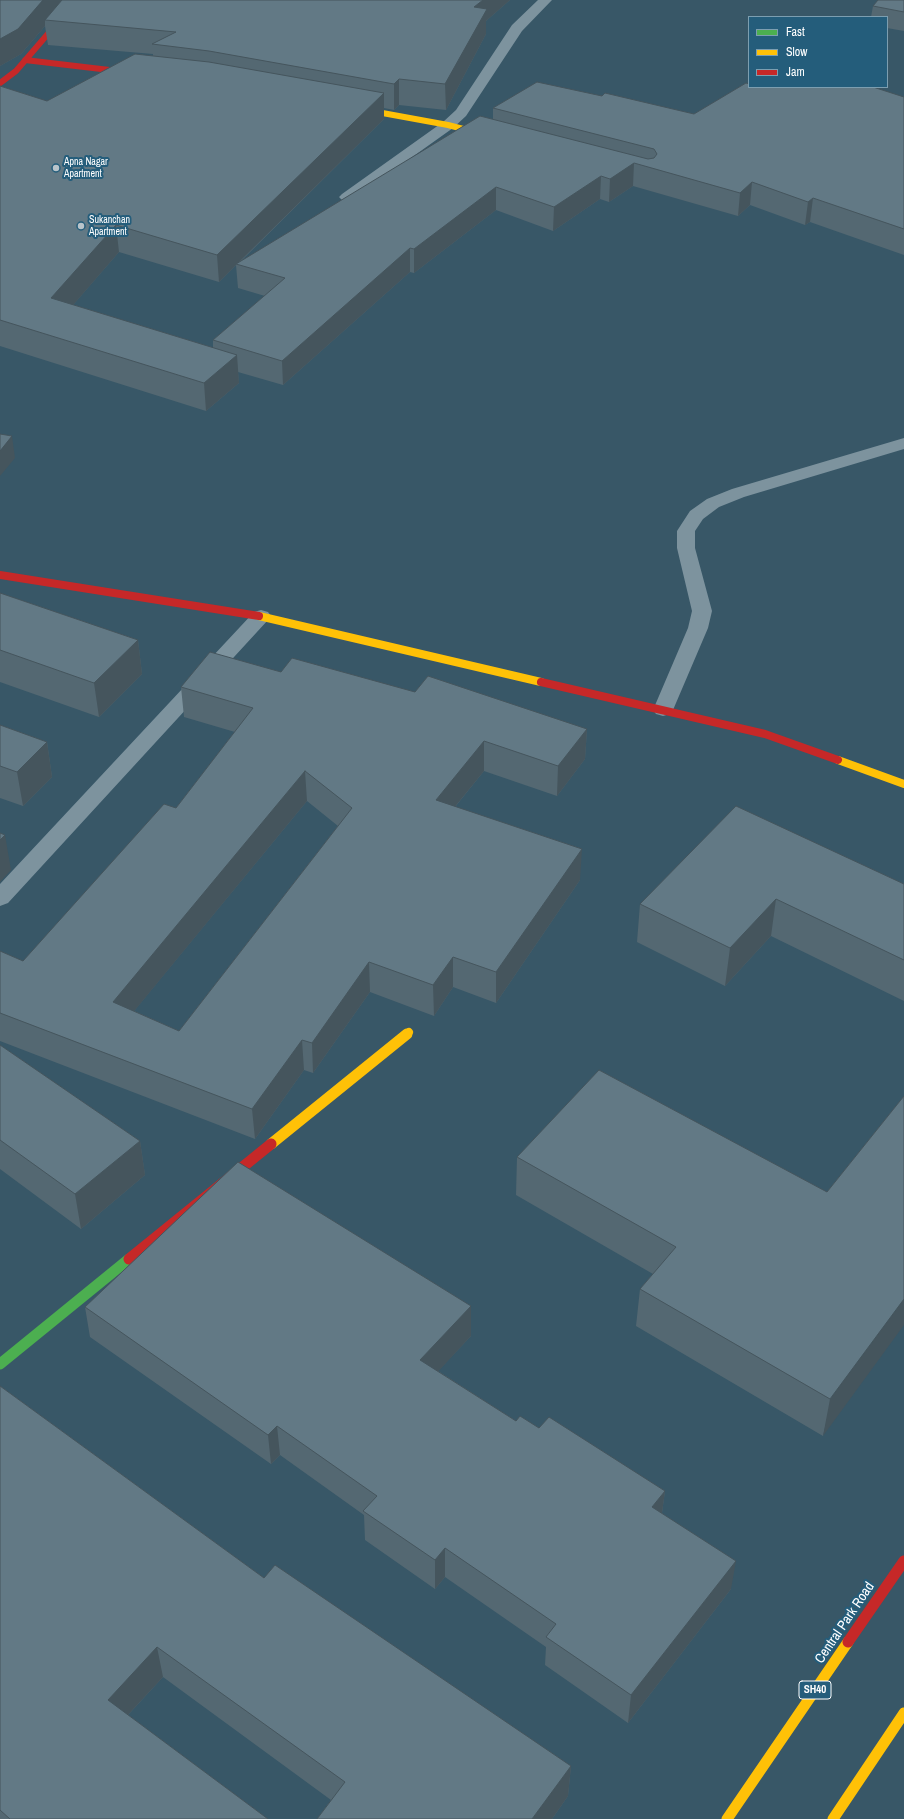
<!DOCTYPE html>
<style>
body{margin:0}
#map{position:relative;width:904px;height:1819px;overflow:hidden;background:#385767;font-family:"Archivo Narrow",sans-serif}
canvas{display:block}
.legend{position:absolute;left:748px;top:16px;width:140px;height:72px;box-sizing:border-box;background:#245d7b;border:1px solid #7c9eb0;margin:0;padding:5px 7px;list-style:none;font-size:12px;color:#fff}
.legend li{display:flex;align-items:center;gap:8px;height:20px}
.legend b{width:20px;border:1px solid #7c9eb0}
</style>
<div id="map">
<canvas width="904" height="1819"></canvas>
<ul class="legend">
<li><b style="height:5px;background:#4caf50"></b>Fast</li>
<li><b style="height:5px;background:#ffc107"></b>Slow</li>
<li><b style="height:5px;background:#c62828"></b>Jam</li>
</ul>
</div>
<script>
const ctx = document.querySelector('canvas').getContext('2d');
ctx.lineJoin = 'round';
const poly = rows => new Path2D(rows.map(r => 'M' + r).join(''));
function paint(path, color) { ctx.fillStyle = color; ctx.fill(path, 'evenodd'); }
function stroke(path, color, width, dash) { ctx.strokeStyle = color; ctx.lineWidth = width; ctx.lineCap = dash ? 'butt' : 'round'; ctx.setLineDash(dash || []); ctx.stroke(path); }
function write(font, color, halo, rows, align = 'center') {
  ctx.font = font + ' "Archivo Narrow",sans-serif'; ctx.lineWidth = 4; ctx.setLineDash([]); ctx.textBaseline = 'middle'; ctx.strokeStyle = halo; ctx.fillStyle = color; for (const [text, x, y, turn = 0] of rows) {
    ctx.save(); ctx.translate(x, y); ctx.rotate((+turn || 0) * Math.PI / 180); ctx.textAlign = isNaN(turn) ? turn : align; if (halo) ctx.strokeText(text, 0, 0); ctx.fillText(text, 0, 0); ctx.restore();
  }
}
paint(poly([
 [904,438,904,449,744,497,719,507,703,519,695,531,695,548,712,611,708,628,673,710,670,714,663,716,656,714,653,710,688,628,692,611,677,548,677,531,690,511,707,499,732,489,904,438]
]), '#7d939e');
paint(poly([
 [538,0,552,0,522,31,466,116,453,128,352,200,347,202,342,200,339,197,342,194,443,122,456,110,512,25,538,0],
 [261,610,268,612,271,616,268,620,8,903,0,906,0,884,254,612,261,610]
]), '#7d939e');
stroke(poly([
 [0,1364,129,1259]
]), '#4caf50', 11);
stroke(poly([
 [355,108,448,125,490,136]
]), '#ffc107', 6);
stroke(poly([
 [259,616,541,682],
 [838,760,904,784],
 [406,1035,409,1032]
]), '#ffc107', 8);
stroke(poly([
 [271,1144,407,1034],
 [727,1819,848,1642],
 [833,1819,904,1713]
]), '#ffc107', 11);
stroke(poly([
 [25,60,135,73],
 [0,83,16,71,77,0]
]), '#c62828', 6);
stroke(poly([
 [0,575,259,616],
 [541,682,765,734,838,760]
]), '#c62828', 8);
stroke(poly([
 [129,1259,271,1144],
 [848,1642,904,1561]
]), '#c62828', 11);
paint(poly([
 [0,0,510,0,486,21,486,34,446,110,399,105,394,110,384,108,384,119,241,261,493,119,493,108,602,96,694,114,749,87,904,97,904,255,810,222,805,225,750,205,738,216,633,186,609,202,600,199,553,231,496,210,414,273,410,272,283,385,238,372,239,383,206,411,0,346,0,86,47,101,153,56,153,54,48,45,45,26,21,54,0,66],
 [119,252,219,282,236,265,238,288,265,296,213,340,213,348,73,305],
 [904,0,904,31,887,28,887,17,871,17,873,6],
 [0,593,138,640,142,674,99,717,0,682],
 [281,672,415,692,587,729,585,759,557,796,484,771,455,807,580,880,496,1003,453,987,434,1016,370,992,313,1073,304,1070,255,1139,0,1041,0,951,23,961,176,808,235,732,184,717,181,687],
 [307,801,338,826,179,1031,134,1011],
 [0,725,47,742,52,777,23,806,0,798],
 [904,884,904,1001,771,936,725,986,637,942,640,904],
 [0,1045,140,1141,145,1175,81,1229,0,1169],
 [904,1096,823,1436,636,1326,640,1289,653,1274,516,1195,517,1157,827,1192],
 [471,1306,471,1336,438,1371,516,1421,539,1428,665,1491,662,1513,731,1589,628,1723,545,1665,546,1647,445,1577,435,1589,365,1540,364,1515,280,1455,271,1464,90,1337,85,1307],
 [0,1386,264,1578,571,1766,568,1796,552,1819,317,1819,331,1800,163,1677,128,1715,268,1819,0,1819]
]), '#546872');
paint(poly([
 [43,0,68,0,45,20,45,26,21,54,0,66,0,39],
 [483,0,510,0,486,21,486,34,446,110,445,84,474,7],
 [399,79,399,105,394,110,394,84],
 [384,93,384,119,237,264,236,264,236,265,219,282,217,255],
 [634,163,633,186,609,202,610,179],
 [601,176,600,199,553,231,554,207],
 [752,182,750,205,738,216,740,193],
 [496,187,496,210,414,273,414,249],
 [813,198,810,222,805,225,808,202],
 [116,225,119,252,55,326,51,298],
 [410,248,410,272,283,385,282,361],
 [237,355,239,383,206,411,204,383],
 [12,436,15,458,0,476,0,451],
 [138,640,142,674,99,717,94,683],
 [587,729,585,759,557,796,558,766],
 [484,741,484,771,436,830,436,800],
 [47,742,52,777,23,806,17,772],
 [305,771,307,801,117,1032,113,1002],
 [5,835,11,870,0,882,0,840],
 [582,849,580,880,496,1003,496,972],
 [776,899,771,936,725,986,730,948],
 [453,957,453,987,434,1016,433,985],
 [369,962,370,992,313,1073,312,1043],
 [302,1040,304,1070,255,1139,252,1109],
 [140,1141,145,1175,81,1229,75,1194],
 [904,1299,904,1325,823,1436,830,1399],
 [471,1306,471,1336,421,1390,420,1360],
 [277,1426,280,1455,271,1464,268,1435],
 [665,1491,661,1520,652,1507],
 [445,1548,445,1577,435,1589,435,1560],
 [736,1561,731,1589,628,1723,631,1695],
 [157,1647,163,1677,114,1730,108,1700],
 [571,1766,568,1796,552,1819,532,1819]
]), '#45555d');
const building = poly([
 [0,0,43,0,18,29,0,39,0,0],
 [62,0,483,0,474,7,487,9,445,84,399,79,394,84,209,51,152,44,176,32,45,20,62,0],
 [878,0,904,0,904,12,873,6,878,0],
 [135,54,209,62,384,93,217,255,116,225,51,298,237,355,204,383,0,320,0,86,47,101,135,54],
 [537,82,602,96,605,93,694,114,746,83,749,84,749,87,873,87,904,97,904,229,813,198,808,202,752,182,740,193,634,163,610,179,601,176,554,207,496,187,414,249,410,248,282,361,213,340,285,278,236,264,480,116,648,159,654,158,657,154,654,149,493,108,537,82],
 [0,434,12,436,0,451,0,434],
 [0,593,138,640,94,683,0,650,0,593],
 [210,652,281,672,292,658,415,692,428,676,587,729,558,766,484,741,436,800,582,849,496,972,453,957,433,985,369,962,312,1043,302,1040,252,1109,0,1013,0,951,23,961,164,804,176,808,253,708,181,687,210,652],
 [305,771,352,808,179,1031,113,1002,305,771],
 [0,725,47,742,17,772,0,766,0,725],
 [736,806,904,884,904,960,776,899,730,948,640,904,736,806],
 [0,833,5,835,0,840,0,833],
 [0,1045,140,1141,75,1194,0,1140,0,1045],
 [599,1070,827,1192,904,1096,904,1299,830,1399,640,1289,676,1247,517,1157,599,1070],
 [238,1162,471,1306,420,1360,516,1421,520,1416,539,1428,549,1417,665,1491,652,1507,736,1561,631,1695,546,1637,556,1624,445,1548,435,1560,363,1511,377,1496,277,1426,268,1435,85,1307,238,1162],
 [0,1386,264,1578,275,1565,571,1766,532,1819,317,1819,345,1782,157,1647,108,1700,268,1819,10,1819,0,1810,0,1386]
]);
paint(building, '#627985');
stroke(building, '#45555d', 1);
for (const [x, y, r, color] of [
 [56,168,4,"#b9c4ca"],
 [81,226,4,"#b9c4ca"]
]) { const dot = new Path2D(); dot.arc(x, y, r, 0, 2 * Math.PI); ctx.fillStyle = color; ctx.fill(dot); stroke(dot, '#245d7b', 1.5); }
write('10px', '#fff', '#245d7b', [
 ["Apna Nagar",64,162],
 ["Apartment",64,174],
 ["Sukanchan",89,220],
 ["Apartment",89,232]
], 'left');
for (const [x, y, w] of [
 [815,1690,32]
]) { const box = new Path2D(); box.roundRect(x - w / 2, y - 9, w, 18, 3); ctx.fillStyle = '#245d7b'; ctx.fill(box); stroke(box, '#fff', 1); }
write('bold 11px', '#fff', null, [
 ["SH40",815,1690]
]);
write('14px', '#fff', '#245d7b', [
 ["Central Park Road",845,1623,-56]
]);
</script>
